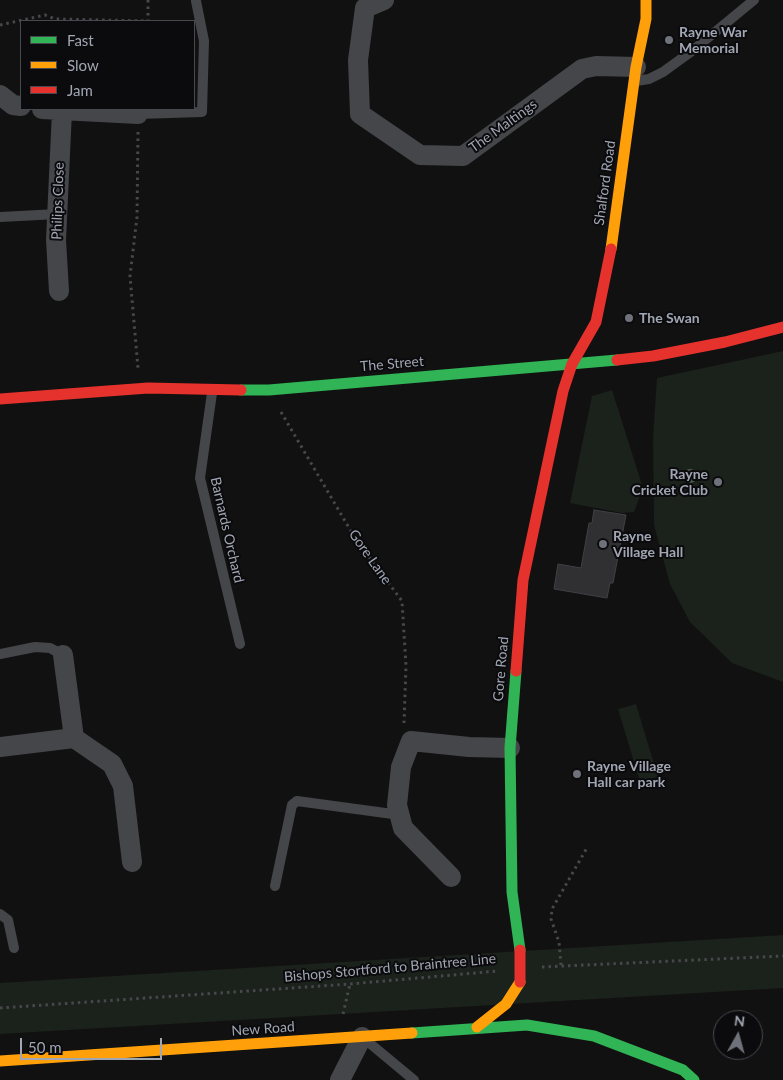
<!DOCTYPE html>
<style>
body{margin:0}
#map{position:relative;width:783px;height:1080px;overflow:hidden;background:#111;font-family:Lato,sans-serif}
canvas{display:block}
.legend{position:absolute;left:20px;top:20px;width:175px;height:90px;box-sizing:border-box;background:#0b0b0d;border:1px solid #47494f;margin:0;padding:6px 9px;list-style:none;font-size:15px;color:#a1a6b3}
.legend li{display:flex;align-items:center;gap:10px;height:25px}
.legend b{width:25px;border:1px solid #47494f}
.north{position:absolute;left:713px;top:1010px;width:50px;height:50px;box-sizing:border-box;background:#0b0b0d;border:1px solid #47494f;border-radius:50%;rotate:7deg;font-size:14px;font-weight:700;line-height:20px;text-align:center;color:#a1a6b3}
.north::after{content:'';display:block;margin:auto;width:18px;height:22px;background:#6f727a;clip-path:polygon(50% 0,100% 100%,50% 72%,0 100%)}
.scale{position:absolute;left:20px;top:1038px;width:142px;height:22px;box-sizing:border-box;border:2px solid #a1a6b3;border-top:0;padding-left:6px;font-size:15px;line-height:18px;white-space:nowrap;color:#a1a6b3;-webkit-text-stroke:4px #0b0b0d;paint-order:stroke}
</style>
<div id="map">
<canvas width="783" height="1080"></canvas>
<ul class="legend">
<li><b style="height:6px;background:#30b455"></b>Fast</li>
<li><b style="height:6px;background:#ff9f0a"></b>Slow</li>
<li><b style="height:6px;background:#e5322d"></b>Jam</li>
</ul>
<div class="north">N</div>
<div class="scale">50 m</div>
</div>
<script>
const ctx = document.querySelector('canvas').getContext('2d');
ctx.lineJoin = 'round';
function paint(path, color) { ctx.fillStyle = color; ctx.fill(path, 'evenodd'); }
const poly = rows => new Path2D(rows.map(r => 'M' + r).join(''));
function stroke(path, color, width, dash) { ctx.strokeStyle = color; ctx.lineWidth = width; ctx.lineCap = dash ? 'butt' : 'round'; ctx.setLineDash(dash || []); ctx.stroke(path); }
function write(font, color, halo, rows, align = 'center') {
  ctx.font = font + ' Lato,sans-serif'; ctx.lineWidth = 4; ctx.setLineDash([]); ctx.textBaseline = 'middle'; ctx.strokeStyle = halo; ctx.fillStyle = color; for (const [text, x, y, turn = 0] of rows) {
    ctx.save(); ctx.translate(x, y); ctx.rotate((+turn || 0) * Math.PI / 180); ctx.textAlign = isNaN(turn) ? turn : align; if (halo) ctx.strokeText(text, 0, 0); ctx.fillText(text, 0, 0); ctx.restore();
  }
}
paint(poly([
 [783,351,783,682,732,663,690,622,670,584,654,525,653,438,657,378],
 [612,390,643,488,634,512,622,513,570,503,592,396],
 [636,704,658,777,640,782,618,709],
 [783,935,783,988,0,1034,0,983]
]), '#1b211b');
const building = poly([
 [594,510,626,515,613,583,610,583,607,598,554,589,558,564,581,568,589,523,592,523,594,510]
]);
paint(building, '#303032');
stroke(building, '#404145', 1);
stroke(poly([
 [148,0,148,20],
 [0,25,45,15,55,19,148,21],
 [138,132,137,217,130,276,138,368],
 [281,412,355,538,402,601,406,666,404,723],
 [561,965,559,942,551,919,552,909,588,846],
 [542,967,783,956],
 [0,1008,350,984,498,971],
 [343,1014,350,984]
]), '#47484c', 3, [2.5, 4]);
stroke(poly([
 [636,81,649,79,663,72,692,51,754,0],
 [138,114,202,112,204,41,196,1],
 [0,217,58,214],
 [212,393,200,478,240,644],
 [0,654,35,647,50,648,63,655],
 [275,886,292,805,297,801,400,815],
 [0,914,8,920,14,948],
 [367,1041,414,1080]
]), '#45464a', 10);
stroke(poly([
 [365,8,358,60,360,114,420,155,463,156,582,69,596,66,636,67],
 [365,8,384,0],
 [0,95,13,105,21,106],
 [42,109,138,114],
 [59,291,56,240,62,111],
 [63,655,74,738],
 [0,747,74,738,112,764,123,786,132,862],
 [451,877,403,828,397,805,401,767,411,741,469,747,510,748],
 [340,1080,362,1037]
]), '#45464a', 20);
stroke(poly([
 [241,390,269,390,617,360],
 [516,671,510,748,512,892,520,950],
 [412,1033,527,1025,594,1036,683,1070,694,1080]
]), '#30b455', 11);
stroke(poly([
 [611,249,636,67,646,19,646,0],
 [477,1027,506,1004,520,982],
 [0,1061,412,1033]
]), '#ff9f0a', 11);
stroke(poly([
 [617,360,653,356,725,342,783,327],
 [0,399,148,388,241,390],
 [516,671,523,580,563,391,572,364,596,322,611,249]
]), '#e5322d', 11);
stroke(poly([
 [520,950,520,982]
]), '#e5322d', 11);
ctx.fillStyle = '#495f4a';
for (const [x, y] of [
 [690,476]
]) { ctx.beginPath(); ctx.arc(x, y, 7, 0, 2 * Math.PI); ctx.fill(); }
for (const [x, y, r, color] of [
 [669,40,5,"#6f727a"],
 [629,318,5,"#6f727a"],
 [718,482,5,"#6f727a"],
 [603,544,5,"#6f727a"],
 [577,774,5,"#6f727a"]
]) { const dot = new Path2D(); dot.arc(x, y, r, 0, 2 * Math.PI); ctx.fillStyle = color; ctx.fill(dot); stroke(dot, '#0b0b0d', 2); }
write('bold 14px', '#a1a6b3', '#0b0b0d', [
 ["Rayne War",679,32],
 ["Memorial",679,48],
 ["The Swan",639,318],
 ["Rayne",708,474,"right"],
 ["Cricket Club",708,490,"right"],
 ["Rayne",613,536],
 ["Village Hall",613,552],
 ["Rayne Village",587,766],
 ["Hall car park",587,782]
], 'left');
write('14px', '#a1a6b3', '#0b0b0d', [
 ["The Maltings",503,126,-36],
 ["Shalford Road",605,183,-82],
 ["Philips Close",58,201,-88],
 ["The Street",392,364,-5],
 ["Barnards Orchard",227,530,77],
 ["Gore Lane",370,557,55],
 ["Gore Road",501,669,-85],
 ["Bishops Stortford to Braintree Line",390,968,-5],
 ["New Road",263,1029,-4]
]);
</script>
